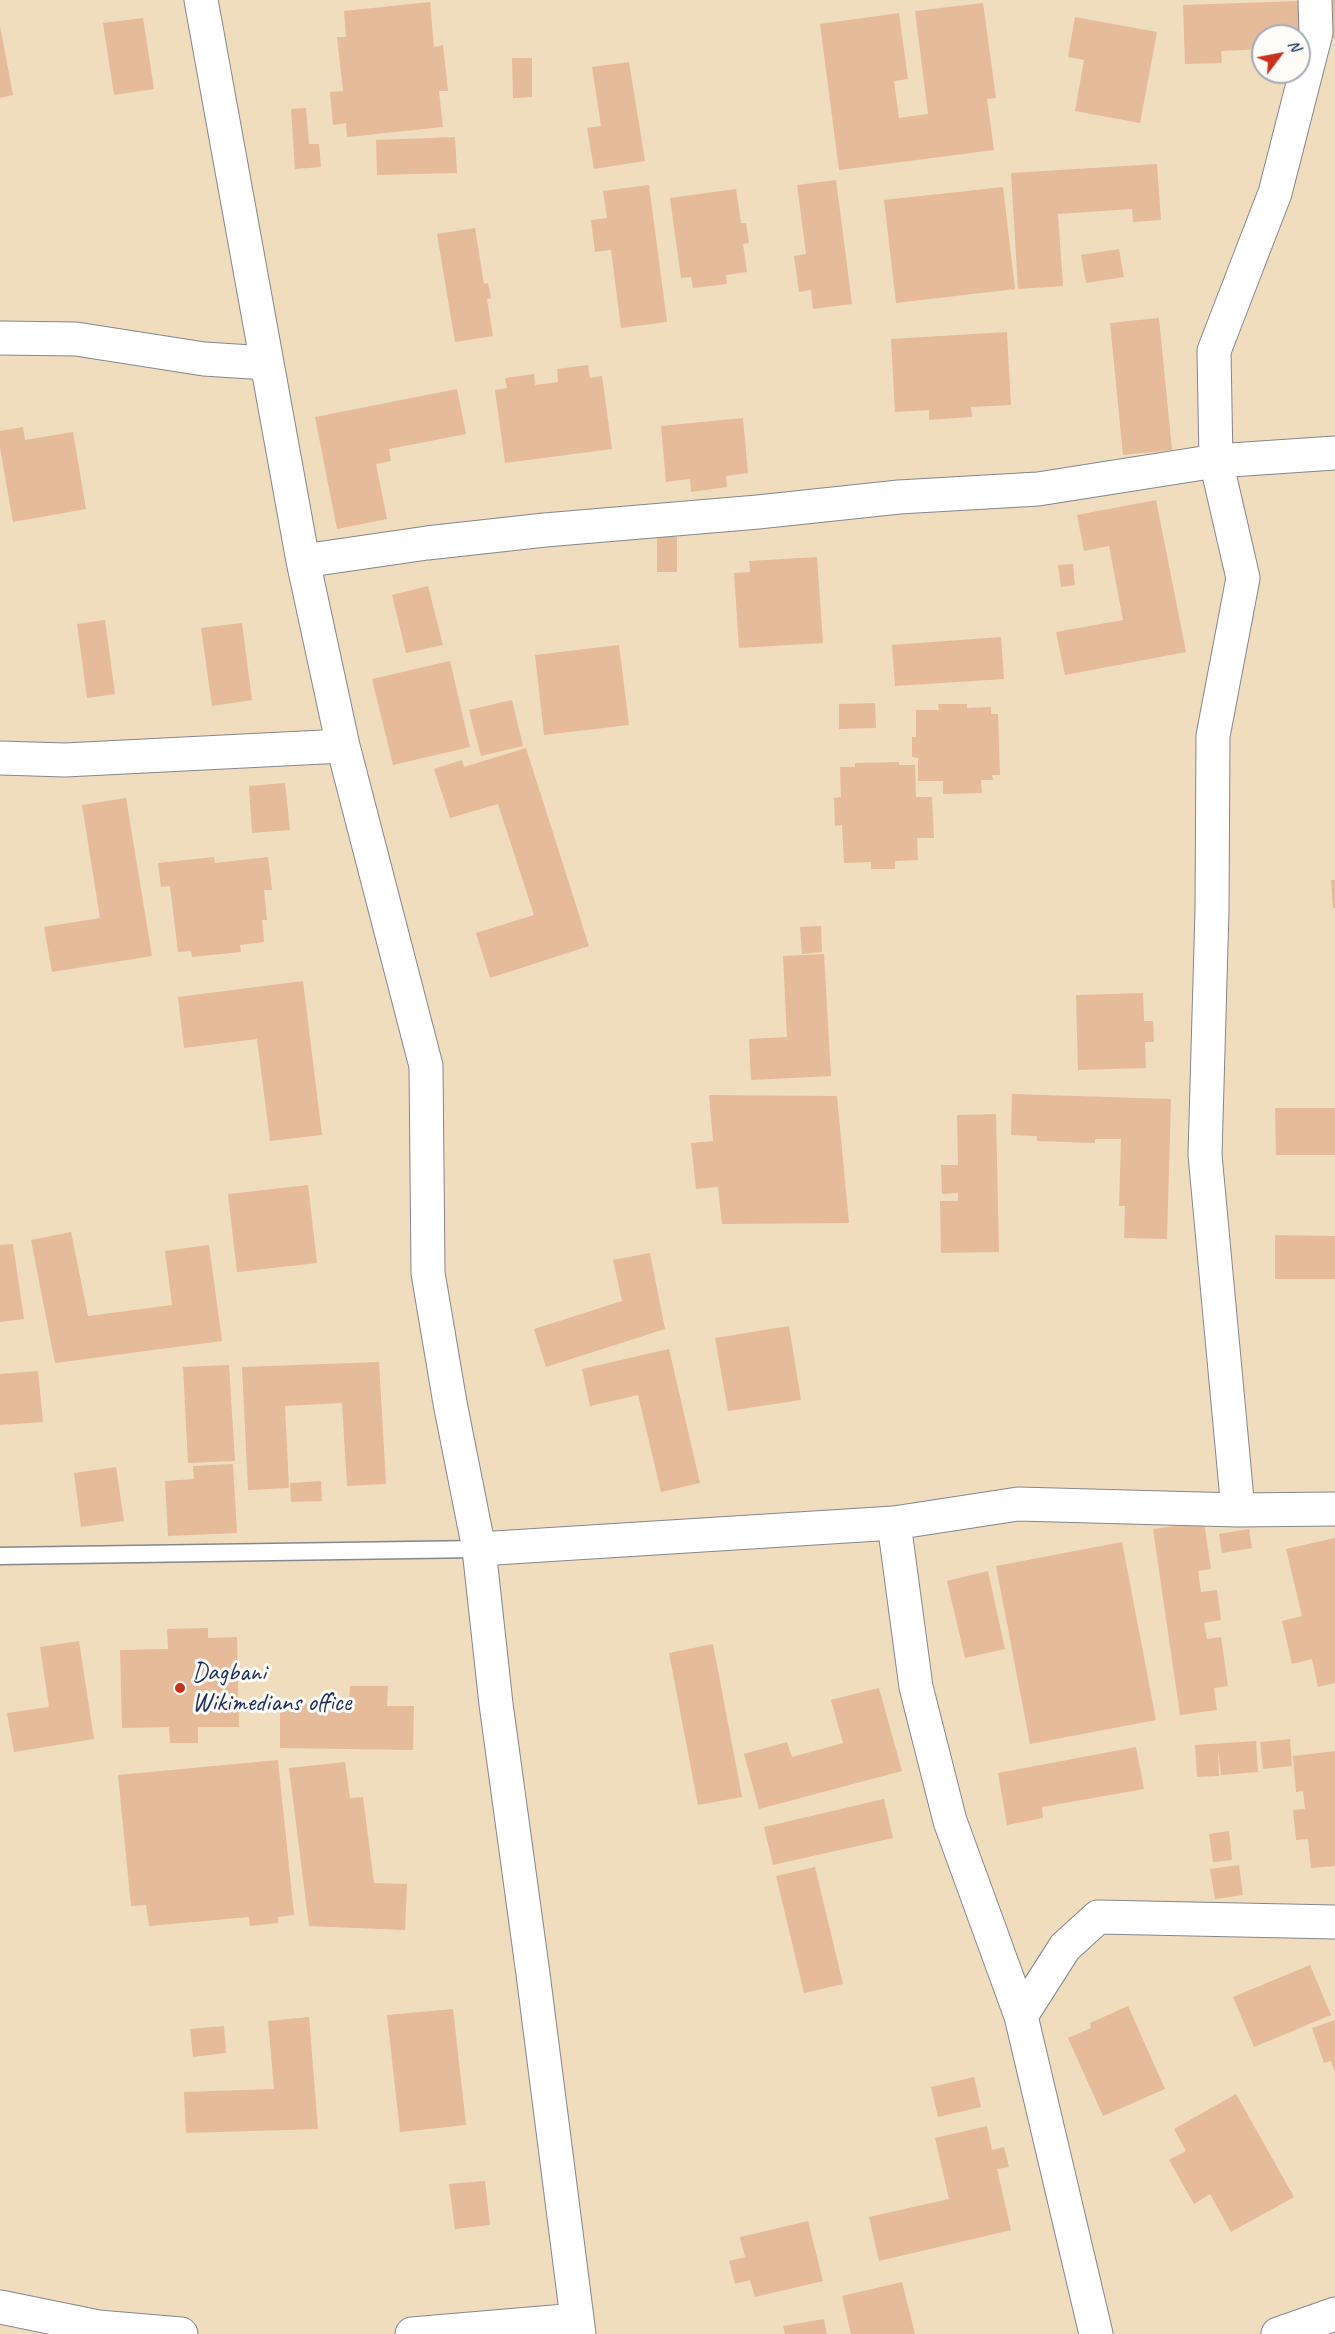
<!DOCTYPE html>
<style>
body{margin:0}
#map{position:relative;width:1335px;height:2334px;overflow:hidden;background:#f0ddbd;font-family:Caveat,sans-serif}
canvas{display:block}
.north{position:absolute;left:1251px;top:24px;width:60px;height:60px;box-sizing:border-box;background:#fdfcf7;border:2px solid #a3aaba;border-radius:50%;rotate:58deg;font-size:16px;font-weight:700;line-height:24px;text-align:center;color:#1b2f5e}
.north::after{content:'';display:block;margin:auto;width:21px;height:27px;background:#c8321e;clip-path:polygon(50% 0,100% 100%,50% 72%,0 100%)}
</style>
<div id="map">
<canvas width="1335" height="2334"></canvas>
<div class="north">N</div>
</div>
<script>
const ctx = document.querySelector('canvas').getContext('2d');
ctx.lineJoin = 'round';
function paint(path, color) { ctx.fillStyle = color; ctx.fill(path, 'evenodd'); }
const poly = rows => new Path2D(rows.map(r => 'M' + r).join(''));
function stroke(path, color, width, dash) { ctx.strokeStyle = color; ctx.lineWidth = width; ctx.lineCap = dash ? 'butt' : 'round'; ctx.setLineDash(dash || []); ctx.stroke(path); }
function write(font, color, halo, rows, align = 'center') {
  ctx.font = font + ' Caveat,sans-serif'; ctx.lineWidth = 6; ctx.setLineDash([]); ctx.textBaseline = 'middle'; ctx.strokeStyle = halo; ctx.fillStyle = color; for (const [text, x, y, turn = 0] of rows) {
    ctx.save(); ctx.translate(x, y); ctx.rotate((+turn || 0) * Math.PI / 180); ctx.textAlign = isNaN(turn) ? turn : align; if (halo) ctx.strokeText(text, 0, 0); ctx.fillText(text, 0, 0); ctx.restore();
  }
}
paint(poly([
 [1328,0,1335,0,1335,38,1327,38],
 [1298,1,1300,36,1263,36,1263,49,1221,51,1222,63,1185,64,1183,5],
 [430,2,434,47,443,45,448,91,439,91,443,127,347,137,346,123,333,125,330,92,343,91,337,37,346,37,344,11],
 [983,3,996,98,987,99,994,150,839,170,820,24,899,13,908,79,894,81,899,118,928,114,915,11],
 [1075,17,1157,32,1140,123,1075,111,1084,60,1068,57],
 [143,18,154,89,114,95,103,23],
 [0,26,13,95,0,98],
 [512,58,532,58,532,97,513,98],
 [629,62,645,161,594,169,587,128,601,126,592,67],
 [306,108,309,144,319,144,321,167,295,169,291,109],
 [455,137,457,173,377,175,376,140],
 [1157,164,1161,220,1133,222,1132,209,1058,214,1063,286,1018,289,1011,173],
 [836,180,852,304,813,309,811,290,799,292,794,256,806,254,797,185],
 [649,185,667,322,621,328,611,250,595,252,591,220,607,218,603,191],
 [1003,187,1015,289,896,303,884,200],
 [736,189,741,223,746,223,749,243,743,244,747,272,726,275,727,284,693,288,691,277,681,278,670,198],
 [475,228,484,284,488,283,491,298,487,299,493,336,455,342,437,234],
 [1119,249,1124,277,1086,283,1081,255],
 [1159,318,1172,450,1123,455,1110,323],
 [1007,332,1011,405,971,407,972,417,929,420,929,410,895,412,891,339],
 [588,365,590,378,602,376,612,449,505,463,495,390,507,388,505,378,534,374,535,385,558,382,557,369],
 [457,389,466,434,389,449,391,461,376,464,387,519,337,529,315,417],
 [743,418,748,473,726,476,727,487,691,492,690,479,666,482,661,426],
 [23,427,25,440,73,432,86,509,13,522,0,448,0,431],
 [1156,500,1186,652,1065,675,1056,632,1123,620,1109,546,1084,551,1077,515],
 [657,537,677,537,677,572,657,572],
 [817,557,823,643,739,648,734,573,750,572,749,561],
 [1073,564,1075,585,1061,587,1058,565],
 [428,586,443,645,406,653,392,595],
 [105,620,115,694,87,698,77,624],
 [242,623,252,700,212,706,201,628],
 [1001,637,1004,679,895,686,892,645],
 [619,645,629,725,544,735,535,655],
 [450,661,470,747,393,765,372,679],
 [512,700,523,746,481,756,469,710],
 [875,703,876,728,839,729,839,704],
 [938,704,967,704,967,708,991,707,991,714,998,714,1000,775,992,775,993,780,981,780,982,793,943,794,943,781,918,781,918,758,912,757,912,737,916,737,916,710,939,710],
 [526,748,589,946,490,978,476,933,534,915,498,804,450,818,434,769,462,760,464,767],
 [899,762,899,765,915,765,916,797,932,797,934,838,917,838,918,860,895,861,895,869,871,869,871,862,844,863,842,825,835,826,834,798,841,797,840,767,855,767,855,763],
 [285,783,290,830,252,833,249,786],
 [126,798,152,956,52,972,44,927,100,918,82,805],
 [214,857,215,863,268,857,272,890,264,890,267,920,262,920,264,942,240,945,241,952,192,957,191,951,178,952,170,886,161,887,158,863],
 [1331,880,1335,880,1335,908,1333,908],
 [821,926,822,952,802,954,800,927],
 [824,954,831,1076,751,1080,749,1039,787,1037,783,956],
 [303,981,322,1135,270,1141,257,1039,184,1048,178,997],
 [1143,993,1144,1021,1153,1021,1154,1042,1145,1042,1146,1068,1078,1070,1076,995],
 [1012,1094,1171,1099,1167,1239,1124,1238,1125,1206,1119,1206,1121,1139,1095,1139,1095,1143,1037,1141,1037,1136,1011,1135],
 [709,1095,837,1096,849,1223,722,1224,718,1187,696,1189,691,1143,713,1141],
 [1275,1108,1335,1108,1335,1155,1276,1155],
 [996,1114,999,1252,941,1253,940,1201,958,1201,958,1193,942,1194,941,1165,958,1165,957,1115],
 [308,1185,317,1263,237,1272,228,1194],
 [71,1232,88,1316,172,1305,165,1251,209,1245,222,1341,55,1363,31,1240],
 [1275,1235,1335,1236,1335,1279,1275,1279],
 [13,1244,24,1319,0,1322,0,1245],
 [650,1253,665,1329,546,1367,534,1329,622,1301,613,1260],
 [789,1326,801,1400,728,1411,715,1338],
 [669,1349,700,1483,661,1492,638,1395,590,1406,582,1369],
 [379,1362,386,1484,347,1486,342,1403,285,1406,289,1488,248,1490,242,1367],
 [229,1365,235,1461,188,1463,183,1367],
 [38,1371,43,1422,0,1425,0,1374],
 [233,1464,237,1533,168,1536,165,1481,194,1479,193,1466],
 [116,1467,124,1521,81,1527,74,1473],
 [321,1481,322,1501,291,1502,290,1483],
 [1204,1522,1211,1569,1198,1571,1201,1592,1217,1590,1221,1620,1204,1623,1207,1639,1221,1637,1228,1686,1214,1688,1217,1710,1180,1715,1153,1529],
 [1249,1529,1252,1548,1222,1553,1219,1534],
 [1335,1538,1335,1683,1318,1687,1312,1659,1292,1664,1282,1621,1302,1616,1286,1549],
 [1122,1542,1156,1720,1030,1744,996,1566],
 [988,1571,1005,1649,965,1658,947,1581],
 [208,1628,208,1638,237,1637,239,1727,198,1727,198,1743,170,1743,169,1727,122,1728,120,1650,168,1649,167,1629],
 [79,1641,94,1739,14,1752,7,1713,49,1707,40,1647],
 [713,1644,742,1797,698,1805,669,1653],
 [350,1686,388,1686,387,1706,414,1706,413,1750,280,1748,280,1703,349,1704],
 [879,1688,902,1771,759,1809,744,1754,787,1742,792,1757,843,1743,831,1700],
 [1290,1739,1292,1766,1263,1769,1260,1742],
 [1256,1741,1258,1772,1221,1775,1218,1749,1219,1776,1197,1777,1195,1745],
 [1136,1747,1144,1789,1042,1807,1043,1818,1007,1825,998,1773],
 [1335,1751,1335,1866,1311,1868,1308,1839,1296,1840,1293,1810,1305,1809,1303,1791,1296,1792,1293,1756],
 [278,1760,294,1915,278,1917,278,1923,250,1926,249,1917,149,1926,146,1905,131,1906,118,1775],
 [345,1762,350,1798,363,1797,374,1883,407,1884,405,1930,309,1926,289,1768],
 [884,1799,893,1838,773,1865,764,1827],
 [1229,1831,1232,1860,1213,1862,1209,1834],
 [1239,1865,1243,1895,1215,1899,1210,1869],
 [815,1867,843,1984,804,1993,776,1876],
 [1310,1965,1331,2015,1254,2047,1233,1997],
 [1128,2006,1165,2089,1103,2116,1068,2038,1091,2028,1090,2023],
 [453,2009,466,2125,400,2132,387,2015],
 [309,2017,318,2129,186,2133,184,2092,274,2089,268,2021],
 [1335,2020,1335,2073,1331,2061,1324,2063,1312,2028],
 [224,2026,226,2053,193,2057,190,2029],
 [974,2077,981,2107,938,2117,931,2087],
 [1236,2094,1294,2197,1231,2232,1210,2194,1194,2204,1169,2160,1186,2151,1174,2129],
 [987,2126,992,2150,1004,2147,1009,2167,997,2169,1011,2230,879,2261,869,2217,949,2199,935,2138],
 [485,2181,490,2225,455,2229,449,2184],
 [808,2221,823,2281,755,2297,750,2280,735,2284,729,2261,745,2257,740,2237],
 [902,2282,915,2334,851,2334,842,2296],
 [824,2319,827,2334,785,2334,783,2326]
]), '#e5bb99');
const lane = poly([
 [0,1556,479,1549]
]);
const street = poly([
 [201,0,303,561,343,746,426,1066,428,1273,450,1403,479,1549,496,1704,533,1974,579,2334],
 [0,338,76,339,204,359,267,363],
 [303,561,427,543,545,530,758,512,899,497,1038,489,1216,461,1335,453],
 [0,758,65,760,343,746],
 [1238,1510,1205,1155,1212,910,1213,736,1243,578,1216,461,1214,351,1275,193,1316,33,1315,0],
 [894,1523,916,1687,950,1821,1021,2016,1096,2334],
 [479,1549,894,1523,1018,1504,1238,1510,1335,1509],
 [1021,2016,1065,1947,1098,1917,1335,1922],
 [0,2307,98,2327,181,2334],
 [412,2334,577,2320],
 [1278,2334,1335,2314]
]);
stroke(lane, '#86868e', 19);
stroke(street, '#86868e', 35);
stroke(lane, '#fff', 16);
stroke(street, '#fff', 33);
for (const [x, y, r, color] of [
 [180,1688,6,"#c8321e"]
]) { const dot = new Path2D(); dot.arc(x, y, r, 0, 2 * Math.PI); ctx.fillStyle = color; ctx.fill(dot); stroke(dot, '#fdfcf7', 2); }
write('26px', '#1b2f5e', '#fdfcf7', [
 ["Dagbani",192,1673],
 ["Wikimedians office",192,1703]
], 'left');
</script>
